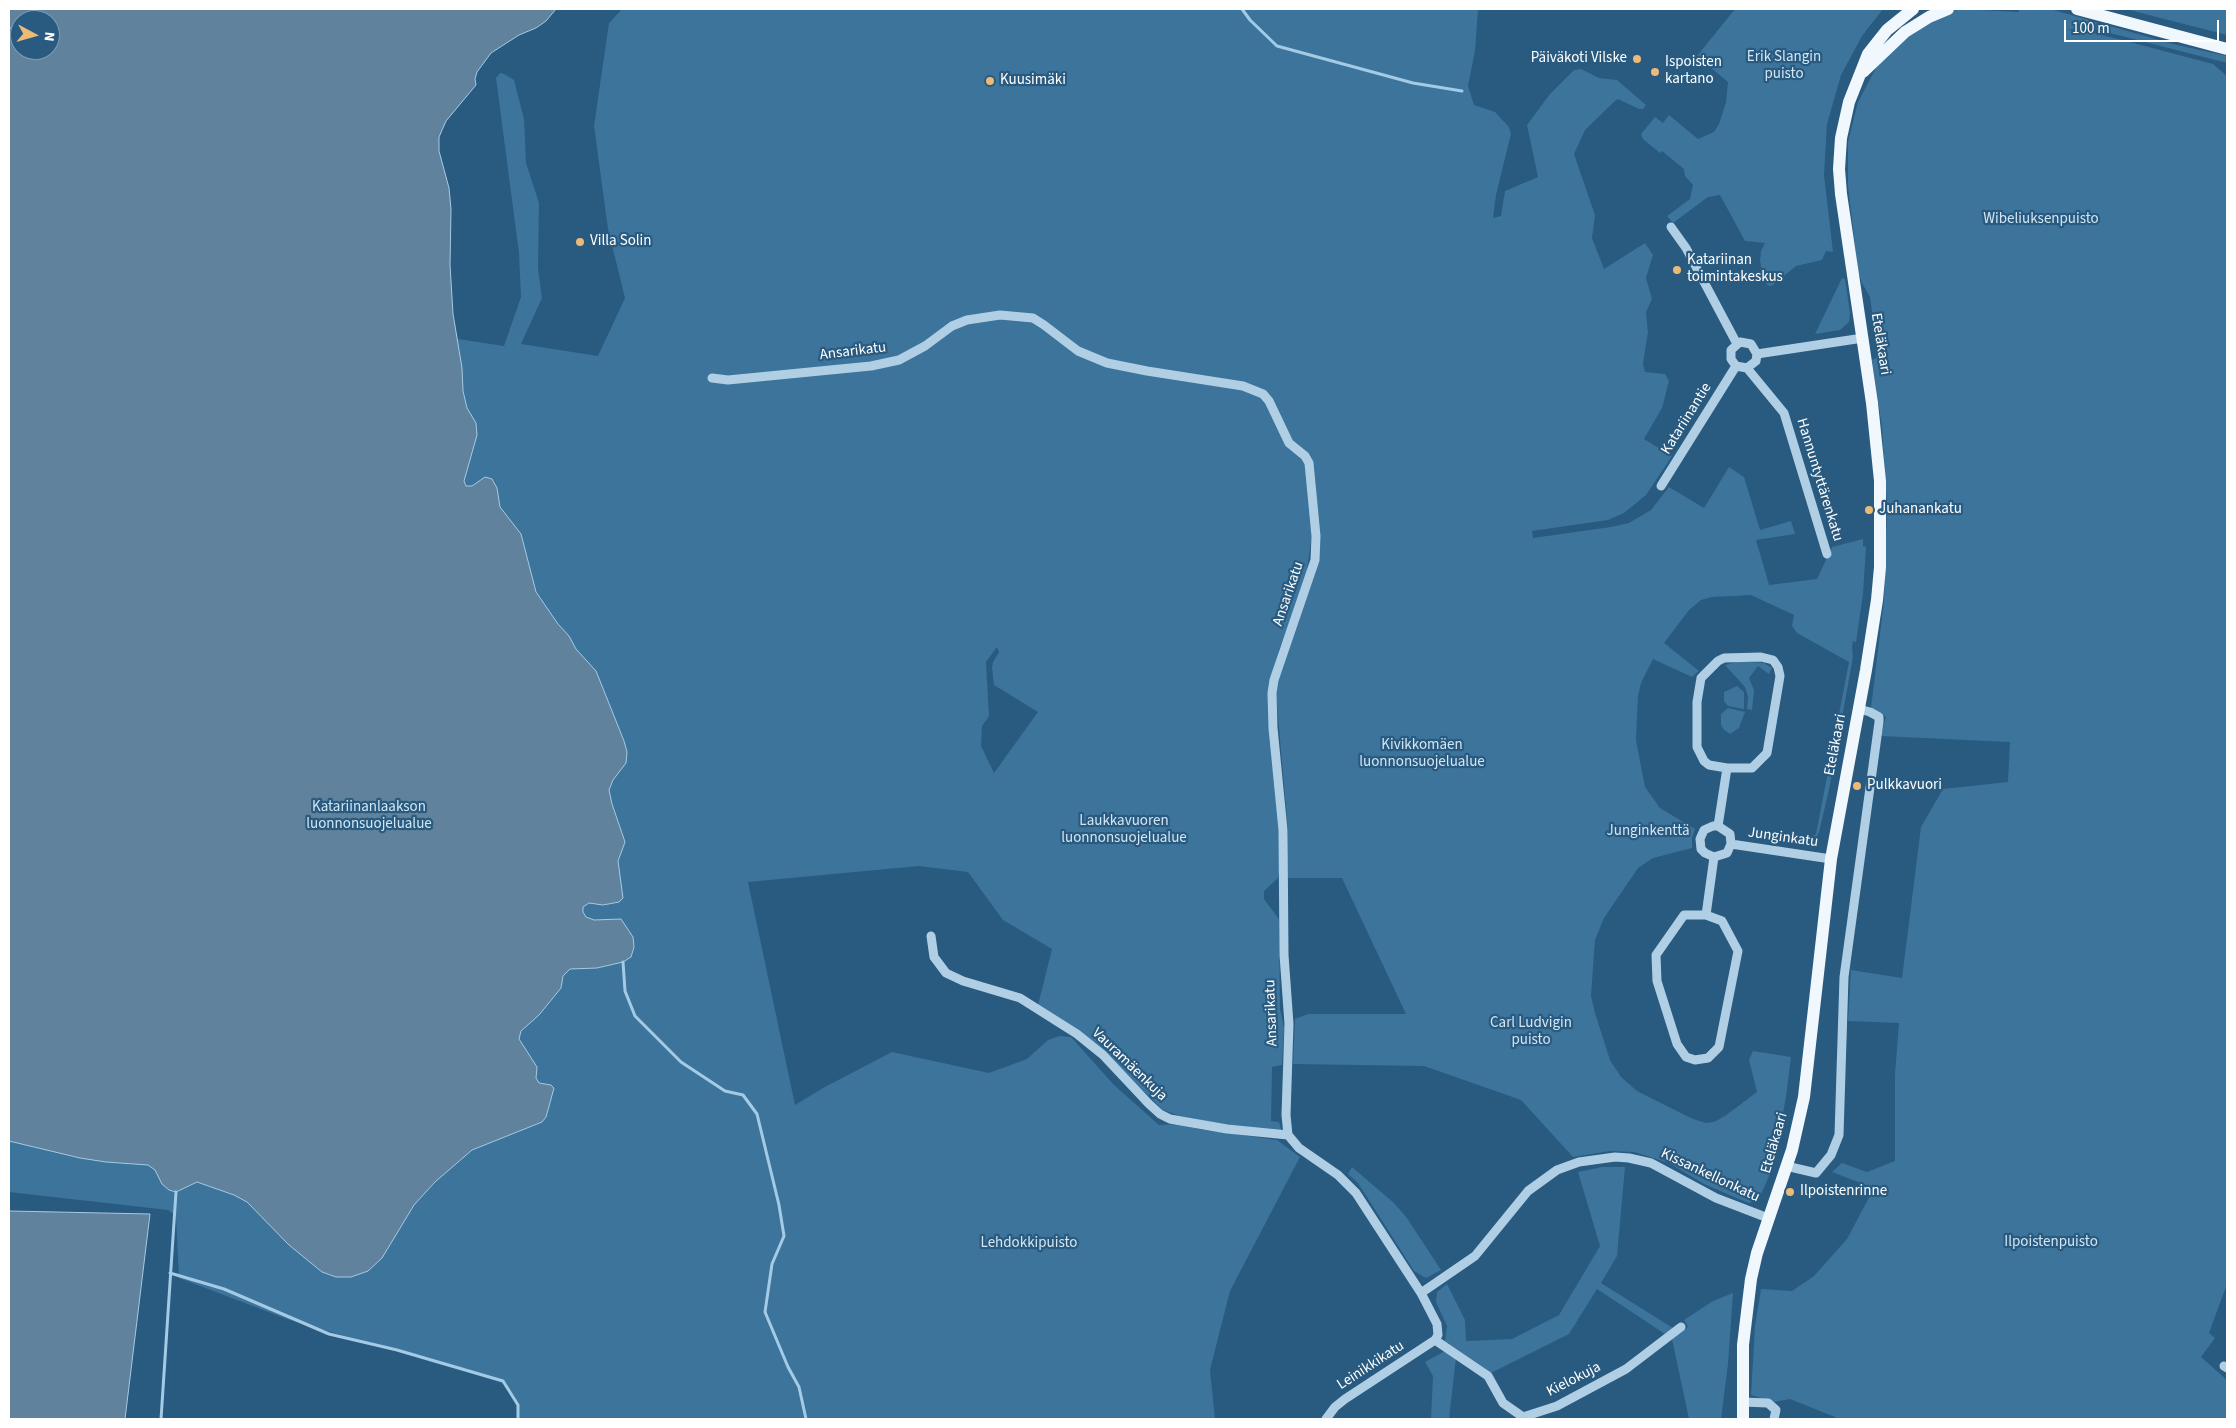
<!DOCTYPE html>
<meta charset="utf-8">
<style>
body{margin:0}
#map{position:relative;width:2236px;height:1428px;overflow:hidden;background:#295a7f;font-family:"Source Sans 3",sans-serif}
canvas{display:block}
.frame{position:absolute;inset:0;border:10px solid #fff;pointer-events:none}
.north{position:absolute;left:10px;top:10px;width:50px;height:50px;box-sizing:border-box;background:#295a7f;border:1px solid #7f9cb2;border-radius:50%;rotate:96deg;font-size:14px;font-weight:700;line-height:20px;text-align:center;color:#fff}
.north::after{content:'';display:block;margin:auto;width:18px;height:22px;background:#ecba77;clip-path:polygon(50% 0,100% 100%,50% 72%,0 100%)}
.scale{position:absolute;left:2064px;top:20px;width:155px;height:22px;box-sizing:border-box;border:2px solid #fff;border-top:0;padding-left:6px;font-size:15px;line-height:18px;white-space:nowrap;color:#fff;-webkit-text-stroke:4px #295a7f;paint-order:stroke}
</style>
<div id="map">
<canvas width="2236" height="1428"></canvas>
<div class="frame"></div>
<div class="north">N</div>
<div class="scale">100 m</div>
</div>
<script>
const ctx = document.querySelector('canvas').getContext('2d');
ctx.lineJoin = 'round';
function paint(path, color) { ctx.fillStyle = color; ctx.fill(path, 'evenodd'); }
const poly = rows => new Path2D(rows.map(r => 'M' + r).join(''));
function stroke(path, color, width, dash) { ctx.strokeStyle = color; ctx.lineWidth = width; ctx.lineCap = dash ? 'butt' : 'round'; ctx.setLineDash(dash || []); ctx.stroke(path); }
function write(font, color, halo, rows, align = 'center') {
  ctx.font = font + ' "Source Sans 3",sans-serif'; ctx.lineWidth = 4.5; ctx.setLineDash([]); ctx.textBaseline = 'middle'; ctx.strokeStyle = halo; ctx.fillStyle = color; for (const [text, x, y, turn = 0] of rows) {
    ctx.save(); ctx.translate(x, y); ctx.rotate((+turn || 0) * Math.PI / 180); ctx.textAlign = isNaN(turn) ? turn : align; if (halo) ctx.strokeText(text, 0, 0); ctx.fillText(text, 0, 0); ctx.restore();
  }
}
paint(poly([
 [622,9,1478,9,1475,51,1468,86,1474,105,1495,112,1509,127,1511,134,1496,195,1493,218,1501,216,1505,191,1538,177,1527,125,1550,94,1574,70,1581,69,1599,78,1617,80,1646,105,1643,109,1639,109,1618,99,1615,101,1585,130,1574,154,1595,215,1592,238,1604,269,1645,243,1653,255,1646,278,1652,299,1646,312,1648,332,1643,364,1645,372,1665,374,1669,381,1662,408,1644,439,1672,456,1646,495,1624,513,1608,520,1532,531,1533,538,1611,527,1629,523,1651,510,1669,487,1704,508,1729,467,1744,477,1760,530,1791,521,1795,534,1756,540,1769,585,1817,579,1832,547,1863,539,1863,546,1866,547,1863,594,1856,642,1853,641,1852,647,1853,657,1829,790,1819,832,1814,842,1802,844,1816,834,1849,662,1797,633,1792,626,1794,615,1751,595,1712,597,1701,600,1689,610,1664,643,1699,671,1692,677,1653,659,1641,683,1638,696,1636,740,1645,787,1660,808,1695,829,1692,838,1692,848,1653,858,1638,868,1604,918,1595,940,1591,996,1595,1013,1610,1060,1621,1077,1637,1091,1693,1119,1706,1123,1714,1122,1725,1116,1757,1092,1749,1060,1753,1051,1791,1057,1786,1097,1773,1167,1759,1199,1750,1203,1746,1202,1704,1184,1669,1163,1634,1152,1610,1151,1573,1157,1521,1100,1424,1066,1293,1064,1295,1019,1308,1014,1406,1014,1342,878,1286,878,1288,830,1276,694,1278,681,1315,560,1312,534,1305,584,1280,647,1271,676,1280,827,1280,868,1278,878,1264,891,1264,899,1279,919,1280,1009,1284,1028,1282,1065,1272,1067,1271,1121,1279,1122,1282,1132,1247,1129,1180,1116,1163,1110,1125,1073,1037,1009,1052,949,1003,920,968,872,919,866,748,882,795,1105,823,1088,892,1052,989,1073,1027,1059,1048,1040,1060,1036,1071,1037,1114,1085,1159,1125,1178,1124,1198,1129,1277,1140,1300,1157,1230,1291,1210,1370,1215,1419,518,1419,518,1405,506,1386,500,1382,287,1319,179,1278,176,1216,168,1210,9,1192,9,596,477,72,475,79,476,85,446,121,439,137,439,151,449,188,451,209,450,265,453,314,458,339,504,346,521,297,519,253,496,78,500,73,504,74,514,80,524,119,526,163,539,203,538,268,542,298,521,344,598,356,625,298,608,229,594,126,609,23],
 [997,647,999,652,993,662,992,668,994,685,1038,712,994,773,981,746,982,726,989,716,986,662],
 [1735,9,1883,9,1862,36,1841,75,1827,124,1824,175,1833,252,1826,251,1822,260,1796,266,1773,285,1769,286,1764,281,1760,261,1761,251,1765,243,1745,241,1720,195,1708,197,1673,223,1667,216,1690,199,1693,185,1685,176,1684,169,1662,151,1660,153,1643,139,1641,134,1655,117,1663,123,1669,115,1698,139,1714,132,1719,124,1726,102,1728,82,1697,56],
 [1960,9,2019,12,2019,9,2050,9,2173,44,2227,56,2227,63,2098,30,2080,28,2066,30,2080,30,2122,40,2213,64,2227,76,2227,1284,2209,1333,2215,1338,2201,1357,2227,1380,2227,1419,1840,1419,1790,1399,1774,1402,1751,1395,1755,1326,1761,1289,1792,1291,1814,1276,1847,1239,1874,1188,1832,1172,1842,1163,1867,1172,1895,1161,1895,1074,1899,1023,1848,1021,1851,970,1902,978,1921,827,1943,789,2008,782,2010,742,1881,736,1886,717,1871,708,1884,601,1887,504,1882,427,1872,360,1876,358,1874,326,1870,297,1862,283,1858,271,1848,186,1848,142,1858,102,1876,68,1891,49,1943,14],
 [2126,9,2227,9,2227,35,2145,14],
 [1842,278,1845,279,1850,313,1849,322,1840,330,1815,334],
 [1740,661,1764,663,1772,668,1769,674,1758,666,1749,678,1754,690,1752,710,1747,709,1748,697,1745,687,1725,665],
 [1737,686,1744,692,1744,709,1728,706,1724,701,1724,692],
 [1728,708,1745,712,1739,728,1730,734,1724,730,1721,725,1721,714],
 [1352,1167,1394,1203,1407,1218,1441,1270,1426,1278,1414,1271,1358,1183,1348,1174],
 [1602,1167,1625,1167,1617,1256,1601,1283,1673,1328,1665,1334,1597,1289,1569,1334,1489,1374,1486,1369,1445,1341,1447,1326,1436,1302,1437,1292,1447,1284,1465,1320,1466,1341,1512,1339,1559,1315,1600,1246,1578,1172],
 [1733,1293,1728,1364,1721,1419,1689,1419,1672,1339,1688,1327,1684,1320,1713,1301],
 [1445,1351,1456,1358,1449,1419,1431,1419,1433,1376,1425,1362]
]), '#3d749c');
const water = poly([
 [9,9,556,9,546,21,536,28,519,35,491,53,477,72,475,79,476,85,446,121,439,137,439,151,449,188,451,209,450,265,453,314,462,368,463,391,467,408,476,423,477,435,464,481,466,486,472,486,485,477,492,479,497,488,500,507,521,534,536,592,558,624,569,636,576,649,596,671,624,741,627,752,626,763,613,780,609,790,612,804,625,842,618,861,623,898,619,902,603,905,589,903,583,907,583,912,586,917,594,920,621,919,633,937,634,947,631,957,623,962,597,968,570,969,563,976,561,988,539,1015,521,1031,519,1039,537,1067,536,1078,539,1083,551,1085,554,1088,546,1117,542,1122,472,1150,435,1182,414,1205,382,1258,368,1271,351,1277,336,1277,322,1272,289,1245,247,1202,234,1195,197,1182,176,1192,169,1190,162,1184,155,1170,148,1165,106,1162,80,1158,9,1141,9,9],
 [20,20,50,20,50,50,20,50,20,20],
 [9,1211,150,1214,125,1419,9,1419,9,1211]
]);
paint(water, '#60829c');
stroke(water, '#a4cbe5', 1);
stroke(poly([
 [1242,9,1250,20,1277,46,1413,83,1462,91],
 [623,962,625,991,635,1016,681,1062,725,1091,743,1095,757,1114,779,1205,784,1236,772,1264,765,1312,788,1367,799,1387,806,1419],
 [170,1273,224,1289,329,1334,397,1350,503,1381,518,1405,518,1419],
 [161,1419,176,1192]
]), '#a4cbe5', 3);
stroke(poly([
 [23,20,41,9],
 [9,29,20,22]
]), '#bbd8ed', 1, [6, 5]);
stroke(poly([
 [1671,227,1686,248,1737,344],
 [1757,354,1756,361,1747,368,1736,366,1731,359,1731,350,1740,342,1751,344,1757,354,1863,338],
 [1747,368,1784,413,1827,554],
 [712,378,728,380,871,366,899,360,925,346,952,326,967,320,1000,315,1033,318,1044,325,1078,351,1107,363,1147,371,1243,386,1263,394,1269,401,1289,443,1305,456,1309,463,1316,536,1315,560,1274,680,1272,693,1273,728,1283,830,1284,955,1289,1024,1286,1115,1288,1135,1299,1148,1338,1175,1356,1193,1421,1293,1437,1324,1438,1335,1435,1340],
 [1661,486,1736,366],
 [1727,768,1709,765,1704,761,1697,747,1697,702,1701,678,1718,661,1724,658,1761,657,1773,660,1778,667,1780,676,1767,753,1752,768,1727,768,1718,826,1730,834,1731,844],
 [1731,844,1831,859],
 [1714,857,1705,853,1701,849,1700,839,1704,830,1713,826,1718,826],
 [1706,915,1722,921,1738,951,1719,1047,1708,1058,1695,1060,1686,1057,1677,1044,1657,981,1656,955,1684,915,1706,915,1714,857,1727,853,1731,844],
 [931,936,934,957,946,973,963,981,1020,998,1077,1034,1103,1055,1149,1104,1160,1114,1170,1119,1227,1129,1288,1135],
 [1786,1166,1816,1173,1831,1155,1839,1135,1844,977,1879,722,1879,717,1870,712,1859,709],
 [1421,1293,1475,1256,1528,1191,1557,1170,1579,1162,1615,1157,1629,1158,1651,1163,1716,1198,1768,1218],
 [1435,1340,1488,1376,1503,1403,1523,1417,1557,1406,1626,1369,1681,1327],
 [2224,1366,2227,1368],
 [1743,1402,1768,1403,1776,1410,1774,1419],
 [1326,1419,1335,1407,1345,1399,1435,1340]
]), '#b0cfe5', 9);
stroke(poly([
 [2077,9,2227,49],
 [1863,72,1905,32,1929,17,1948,9],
 [1743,1419,1743,1345,1751,1279,1757,1253,1792,1150,1804,1097,1831,859,1866,670,1877,600,1880,567,1880,481,1872,403,1841,194,1839,169,1841,138,1849,102,1868,54,1887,30,1913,9]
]), '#f0f7fd', 12);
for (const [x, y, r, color] of [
 [1637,59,5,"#ecba77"],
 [1655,72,5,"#ecba77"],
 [990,81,5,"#ecba77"],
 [580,242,5,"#ecba77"],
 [1677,270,5,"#ecba77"],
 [1869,510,5,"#ecba77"],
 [1857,786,5,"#ecba77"],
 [1790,1192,5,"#ecba77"]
]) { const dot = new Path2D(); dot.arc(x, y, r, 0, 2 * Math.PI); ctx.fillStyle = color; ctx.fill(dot); stroke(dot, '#295a7f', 2); }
write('15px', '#d2e6f4', '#295a7f', [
 ["Erik Slangin",1784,58],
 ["puisto",1784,75],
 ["Wibeliuksenpuisto",2041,220],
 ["Kivikkomäen",1422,746],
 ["luonnonsuojelualue",1422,763],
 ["Katariinanlaakson",369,808],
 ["luonnonsuojelualue",369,825],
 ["Laukkavuoren",1124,822],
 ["luonnonsuojelualue",1124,839],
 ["Junginkenttä",1648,832],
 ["Carl Ludvigin",1531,1024],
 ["puisto",1531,1041],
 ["Ilpoistenpuisto",2051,1243],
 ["Lehdokkipuisto",1029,1244]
]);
write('15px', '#fff', '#295a7f', [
 ["Päiväkoti Vilske",1627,59,"right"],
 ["Ispoisten",1665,63],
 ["kartano",1665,80],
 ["Kuusimäki",1000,81],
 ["Villa Solin",590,242],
 ["Katariinan",1687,261],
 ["toimintakeskus",1687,278],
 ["Juhanankatu",1879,510],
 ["Pulkkavuori",1867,786],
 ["Ilpoistenrinne",1800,1192]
], 'left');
write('15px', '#fff', '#295a7f', [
 ["Eteläkaari",1880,344,81],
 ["Ansarikatu",853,352,-7],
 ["Katariinantie",1687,419,-58],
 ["Hannuntyttärenkatu",1819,480,73],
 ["Ansarikatu",1289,594,-71],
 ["Eteläkaari",1836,745,-79],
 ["Junginkatu",1783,838,8],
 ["Ansarikatu",1272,1013,-92],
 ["Vauramäenkuja",1129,1065,44],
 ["Eteläkaari",1775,1143,-74],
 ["Kissankellonkatu",1710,1176,25],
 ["Leinikkikatu",1371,1366,-33],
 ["Kielokuja",1574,1380,-27]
]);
</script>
